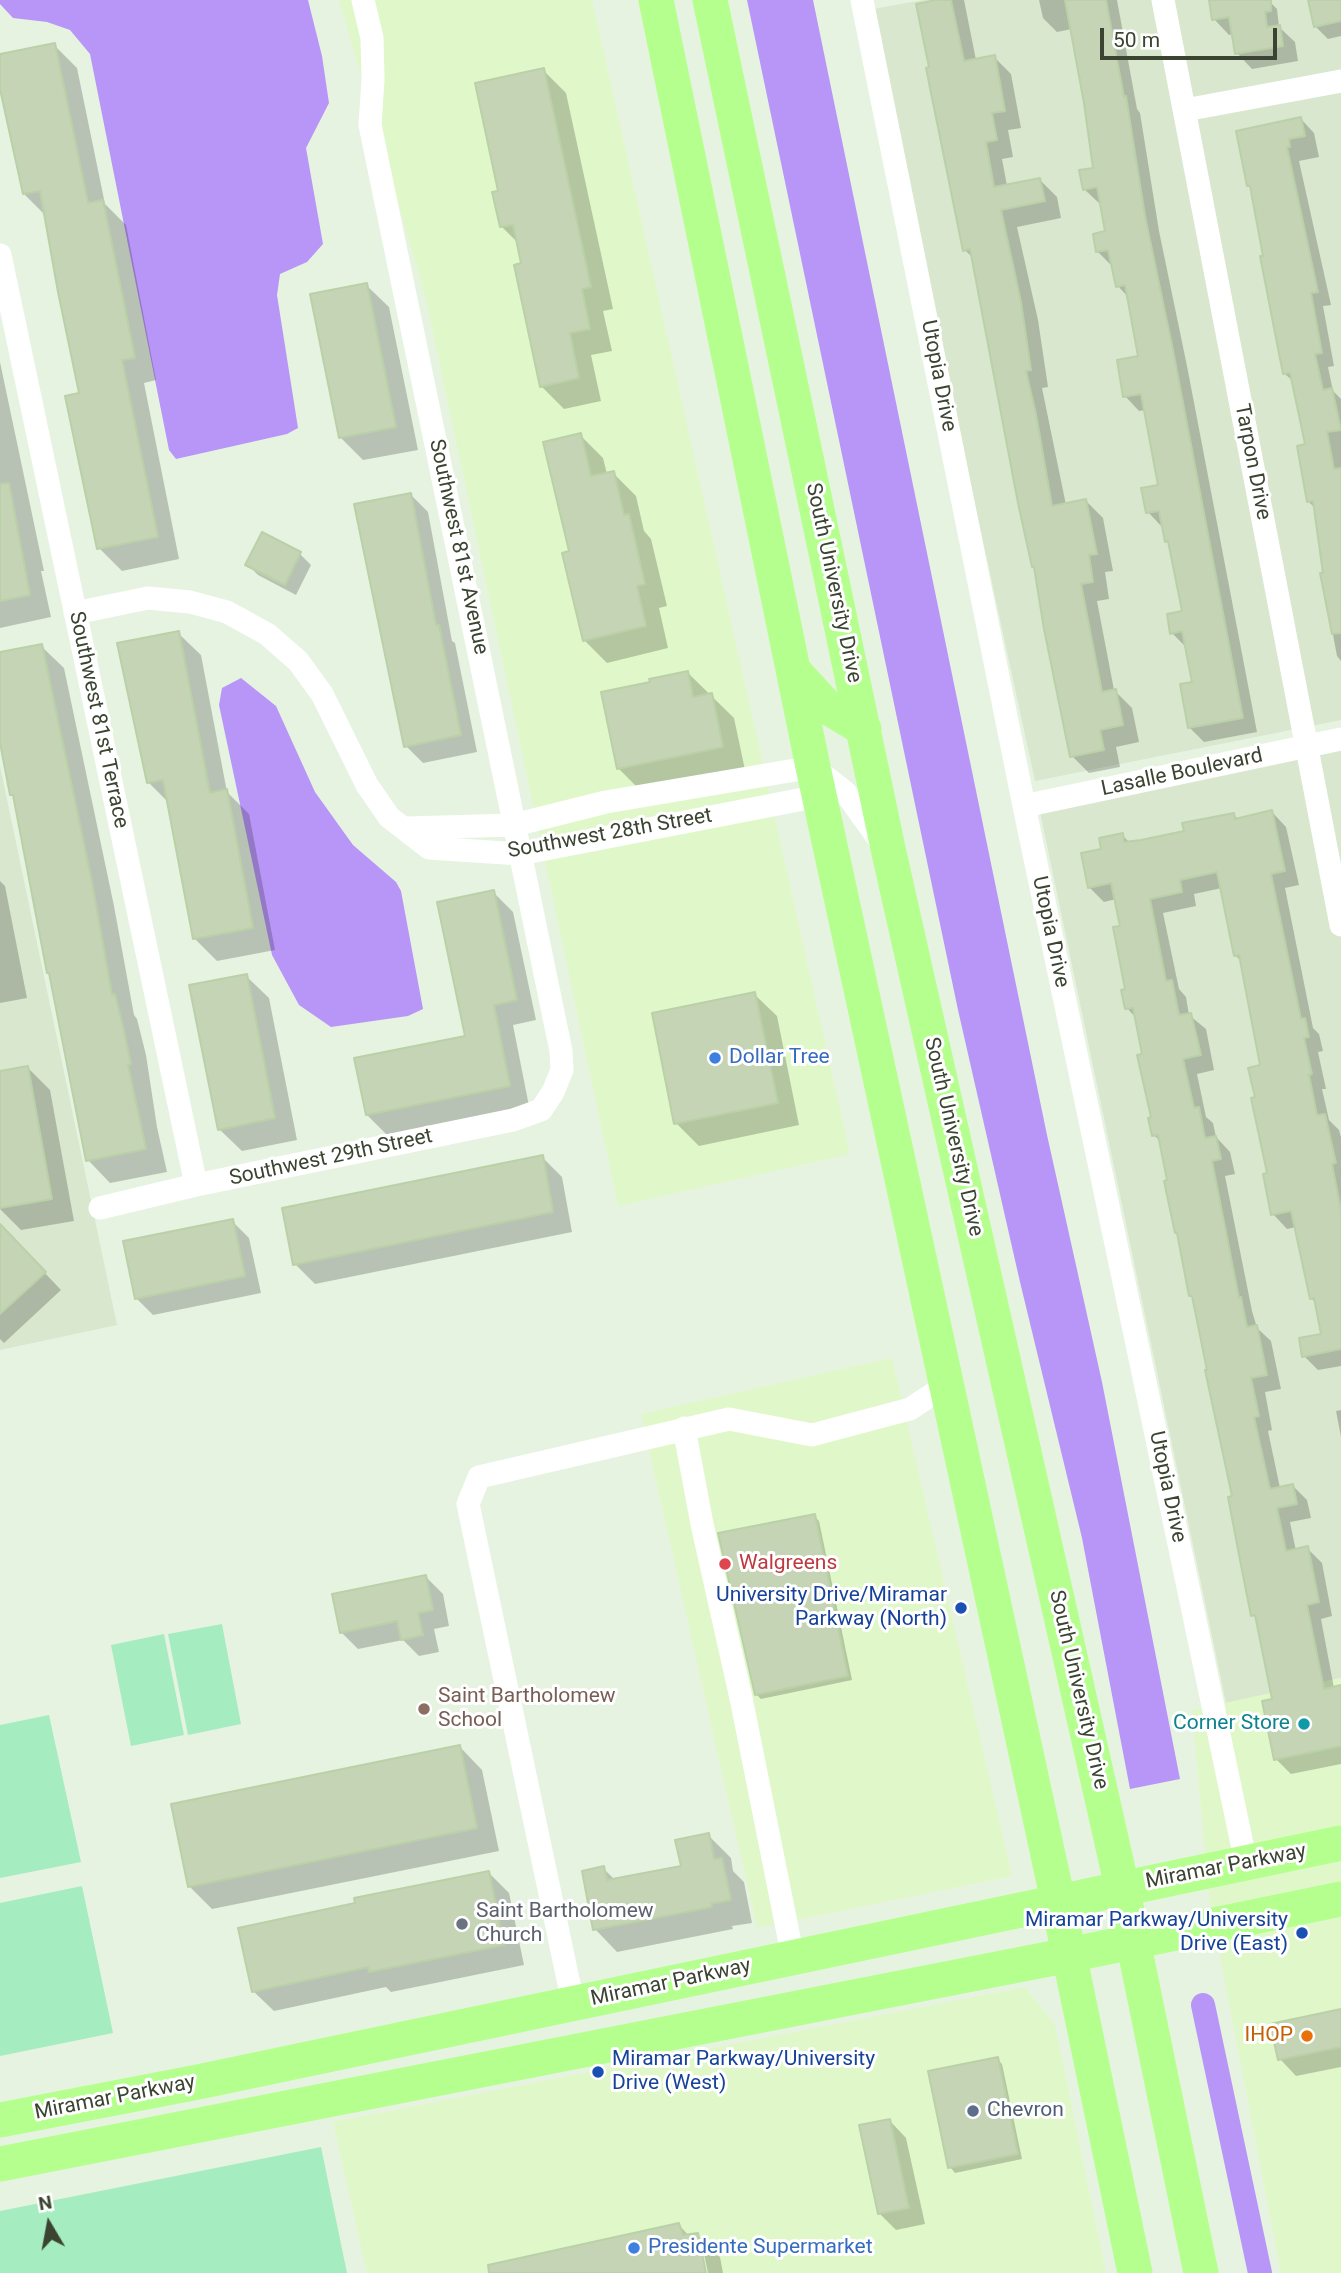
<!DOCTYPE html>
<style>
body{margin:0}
#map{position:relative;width:1341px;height:2273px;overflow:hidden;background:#e7f3e1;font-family:Roboto,sans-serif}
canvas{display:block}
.north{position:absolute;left:14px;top:2189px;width:70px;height:70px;-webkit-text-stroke:5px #fff;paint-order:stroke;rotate:350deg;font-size:19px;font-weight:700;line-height:28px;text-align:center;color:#3a4431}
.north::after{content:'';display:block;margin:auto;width:24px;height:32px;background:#3a4431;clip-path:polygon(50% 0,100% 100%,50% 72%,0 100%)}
.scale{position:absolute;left:1100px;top:28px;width:177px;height:32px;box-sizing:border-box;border:4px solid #3a4431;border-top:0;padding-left:9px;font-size:21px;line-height:24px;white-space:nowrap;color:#3a4431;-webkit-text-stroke:5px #fff;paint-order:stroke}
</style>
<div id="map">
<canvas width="1341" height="2273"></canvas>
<div class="north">N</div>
<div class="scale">50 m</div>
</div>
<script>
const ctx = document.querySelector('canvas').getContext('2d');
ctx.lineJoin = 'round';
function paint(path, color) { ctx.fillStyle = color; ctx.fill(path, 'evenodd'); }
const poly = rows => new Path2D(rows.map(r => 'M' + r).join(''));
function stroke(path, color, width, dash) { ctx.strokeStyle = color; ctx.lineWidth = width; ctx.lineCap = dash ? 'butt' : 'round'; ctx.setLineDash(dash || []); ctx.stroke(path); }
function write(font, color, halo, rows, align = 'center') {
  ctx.font = font + ' Roboto,sans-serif'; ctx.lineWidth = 6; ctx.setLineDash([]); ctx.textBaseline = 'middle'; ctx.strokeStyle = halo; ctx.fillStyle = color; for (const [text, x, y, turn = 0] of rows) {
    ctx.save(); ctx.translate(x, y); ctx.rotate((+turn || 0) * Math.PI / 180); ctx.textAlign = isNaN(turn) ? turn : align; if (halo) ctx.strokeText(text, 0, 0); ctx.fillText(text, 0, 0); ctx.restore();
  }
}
paint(poly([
 [923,0,1341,0,1341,720,1035,781,868,10],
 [1341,747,1341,1678,1226,1703,1039,807],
 [0,766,117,1325,0,1350]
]), '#d8e7ce');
paint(poly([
 [339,0,592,0,850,1154,618,1206,425,295],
 [892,1358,1012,1876,757,1928,641,1414],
 [1341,1678,1341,2273,1281,2273,1210,1906,1192,1710],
 [1025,1987,1055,2025,1106,2273,367,2273,333,2122]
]), '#e0f8c9');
paint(poly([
 [222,1624,241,1724,188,1735,168,1634],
 [164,1634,184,1735,131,1746,111,1645],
 [49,1715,81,1862,0,1878,0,1725],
 [82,1886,113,2033,0,2056,0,1903],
 [321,2147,347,2273,0,2273,0,2211]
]), '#a5ecc0');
paint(poly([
 [0,0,308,0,322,56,329,103,306,148,323,244,307,262,280,274,277,295,298,428,287,434,176,459,169,450,90,54,70,30,47,22,13,18,0,4],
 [747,0,813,0,1047,1135,1102,1382,1180,1779,1130,1789,1082,1538,1020,1282,958,1010],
 [241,678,276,706,315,792,353,845,396,882,401,891,423,1009,408,1016,331,1027,299,1005,272,955,219,705,222,688]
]), '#b796f7');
paint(poly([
 [934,0,964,0,976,60,994,57,1011,74,1021,128,1008,130,1013,157,1002,159,1007,186,1040,180,1057,197,1061,218,1017,227,1038,320,1048,387,1042,388,1066,505,1086,501,1103,518,1113,571,1105,572,1109,599,1097,601,1114,690,1132,708,1139,742,1116,747,1120,767,1089,773,1072,756,974,259,965,250,931,69],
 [1039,0,1117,0,1137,109,1140,113,1159,231,1187,366,1257,732,1204,742,1189,727,1194,683,1187,648,1172,633,1184,613,1171,545,1166,541,1162,527,1148,512,1160,486,1145,410,1139,411,1125,396,1140,358,1129,298,1118,286,1112,266,1098,252,1107,233,1102,203,1099,203,1084,189,1095,169,1072,29,1057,32,1043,18],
 [1211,0,1268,0,1277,9,1279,27,1295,42,1298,61,1252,69,1237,53,1234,34,1229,35,1214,19],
 [1310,0,1341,0,1341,36,1328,39,1315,26],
 [54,45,77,68,105,204,126,225,156,380,144,383,179,559,122,571,99,548,82,394,46,216,24,194,0,76,0,56],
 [543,70,566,93,613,309,603,311,612,351,591,355,601,401,564,409,541,386,519,244,501,226,500,192],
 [1301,119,1314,133,1319,157,1299,161,1331,305,1323,306,1334,366,1328,367,1333,391,1341,399,1341,661,1337,656,1322,575,1325,574,1315,508,1309,502,1307,446,1294,382,1285,374,1265,257,1252,189,1249,186],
 [366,285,389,307,418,450,363,460,341,438],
 [0,362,44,571,41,571,51,617,0,628],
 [580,435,603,458,607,474,613,473,636,496,644,531,651,539,667,606,659,608,668,648,607,663,584,640,571,553],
 [411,495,428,512,452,641,455,643,477,752,423,763,406,746],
 [263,535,300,554,311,565,296,595,258,575,247,564],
 [178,633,201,655,227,792,249,814,275,950,217,961,195,939,170,804,148,782],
 [41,646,64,668,114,906,134,1015,137,1019,146,1055,157,1127,167,1172,110,1183,88,1160,0,729,0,654],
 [688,673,734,718,745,770,641,791,618,768],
 [1272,812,1286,827,1299,885,1285,888,1313,1028,1319,1034,1323,1051,1318,1052,1326,1089,1322,1089,1329,1120,1339,1130,1341,1137,1341,1366,1318,1370,1304,1356,1323,1335,1317,1304,1311,1298,1296,1227,1287,1229,1273,1214,1257,1098,1262,1067,1242,962,1235,955,1222,888,1194,894,1196,906,1163,913,1179,989,1186,997,1189,1015,1206,1029,1214,1070,1197,1074,1206,1117,1213,1123,1216,1137,1230,1152,1235,1174,1225,1176,1252,1311,1257,1328,1271,1341,1281,1389,1265,1392,1272,1430,1268,1431,1280,1488,1293,1486,1307,1500,1311,1518,1290,1522,1296,1551,1307,1548,1322,1563,1332,1616,1321,1619,1334,1688,1341,1687,1341,1764,1291,1774,1276,1759,1274,1701,1258,1620,1253,1615,1234,1498,1195,1299,1191,1296,1180,1236,1176,1232,1169,1182,1161,1142,1154,1135,1144,1055,1137,1019,1127,1008,1122,927,1116,899,1104,902,1089,887,1103,850,1122,835,1130,843,1186,833,1233,814,1239,820],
 [0,881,5,886,27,998,0,1003],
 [493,892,513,912,536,1020,513,1025,529,1106,387,1135,367,1115,467,1037],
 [246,976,269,998,297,1140,242,1151,219,1129],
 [754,994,777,1016,799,1125,699,1146,676,1123],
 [28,1068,50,1090,74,1221,21,1230,0,1209,0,1073],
 [542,1157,562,1177,572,1232,315,1284,295,1264],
 [232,1221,249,1238,261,1293,153,1315,136,1298],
 [0,1241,24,1251,61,1290,4,1343,0,1339],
 [1341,1410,1341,1437,1336,1411],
 [814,1516,819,1521,852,1680,761,1699,756,1694],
 [426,1577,443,1594,449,1626,434,1629,439,1652,419,1656,403,1640,358,1649,341,1632],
 [460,1747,482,1770,499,1851,212,1909,189,1886],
 [708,1835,731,1858,733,1871,744,1882,752,1923,732,1926,733,1929,617,1952,595,1929,603,1868,615,1880,683,1867],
 [489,1873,509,1893,524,1965,391,1992,386,1987,274,2011,253,1991],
 [1341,2011,1341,2067,1296,2076,1280,2059],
 [997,2059,1002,2064,1022,2159,955,2173,950,2167],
 [890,2121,906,2138,925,2224,896,2230,879,2213],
 [679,2225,689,2236,697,2235,720,2257,723,2273,708,2273,704,2254,700,2249,704,2273,515,2273]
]), '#0003');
stroke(poly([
 [1203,2005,1260,2273]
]), '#b796f7', 24);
const building = poly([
 [936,0,951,0,964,61,995,55,1005,111,992,113,997,140,986,142,994,187,1040,178,1045,201,1001,210,1021,302,1031,370,1026,371,1036,414,1052,506,1086,499,1097,554,1089,555,1093,582,1081,584,1102,692,1116,689,1123,725,1100,730,1104,750,1070,757,1044,629,1034,567,1032,567,1018,503,970,249,963,251,926,68,929,67,916,4,936,0],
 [1065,0,1106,0,1124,97,1126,96,1145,216,1173,350,1243,718,1188,728,1180,684,1192,682,1182,631,1170,634,1167,614,1182,611,1168,541,1165,542,1159,511,1146,513,1141,488,1158,485,1141,394,1123,397,1117,360,1138,356,1125,285,1116,287,1108,250,1096,252,1093,234,1105,231,1097,187,1083,190,1079,170,1093,168,1084,103,1065,0],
 [1209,0,1271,0,1271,11,1265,12,1267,27,1280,25,1283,46,1235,54,1229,17,1212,20,1209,0],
 [1308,0,1341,0,1341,21,1314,27,1308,0],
 [55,43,88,203,103,200,135,358,122,360,158,537,97,549,65,396,79,393,58,292,40,191,23,194,0,89,0,54,55,43],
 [544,68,591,287,582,289,590,329,570,333,579,378,540,387,514,265,521,263,513,225,500,227,492,192,498,191,475,83,544,68],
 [1301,117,1305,136,1289,139,1290,147,1287,147,1318,292,1311,293,1322,353,1315,354,1323,390,1332,388,1341,430,1327,432,1334,469,1341,468,1341,633,1332,634,1320,573,1323,573,1313,501,1307,502,1297,446,1305,444,1290,373,1283,374,1260,256,1263,256,1250,186,1247,186,1236,131,1301,117],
 [367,283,396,427,339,438,310,294,367,283],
 [581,433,591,476,614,471,624,515,629,514,645,584,637,586,646,626,583,641,562,553,569,551,543,442,581,433],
 [9,483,30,595,0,601,0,484,9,483],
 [411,493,436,625,439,625,461,735,404,747,354,504,411,493],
 [262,532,301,552,285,585,245,565,262,532],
 [179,631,210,793,227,789,253,928,193,939,163,780,147,783,117,643,179,631],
 [42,644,92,882,112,995,115,994,124,1031,131,1064,128,1065,146,1149,86,1161,49,973,47,973,13,795,10,795,0,743,0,652,42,644],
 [688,671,693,697,712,693,723,747,617,769,601,692,650,682,649,679,688,671],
 [1272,810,1285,871,1271,874,1301,1019,1305,1018,1309,1037,1304,1038,1312,1074,1309,1075,1317,1115,1325,1114,1336,1163,1332,1164,1341,1210,1341,1349,1302,1357,1299,1338,1321,1334,1314,1298,1310,1299,1291,1211,1271,1215,1263,1174,1267,1173,1251,1098,1255,1097,1248,1068,1260,1065,1239,955,1234,956,1217,872,1180,880,1182,892,1150,899,1166,981,1172,980,1179,1015,1191,1013,1201,1055,1183,1059,1194,1108,1199,1107,1205,1138,1216,1136,1221,1159,1212,1161,1239,1298,1241,1297,1247,1327,1257,1325,1267,1375,1251,1378,1259,1416,1254,1417,1270,1489,1293,1484,1297,1504,1277,1508,1286,1551,1308,1546,1319,1602,1307,1605,1324,1689,1341,1685,1341,1746,1274,1760,1262,1701,1272,1699,1255,1615,1251,1616,1240,1560,1228,1497,1232,1496,1205,1370,1207,1370,1192,1296,1189,1296,1177,1233,1175,1233,1164,1181,1167,1180,1158,1135,1152,1136,1148,1118,1151,1117,1137,1055,1142,1054,1133,1008,1125,1009,1121,990,1125,989,1113,927,1120,926,1111,883,1088,888,1081,853,1101,849,1099,838,1123,833,1124,842,1141,840,1184,831,1182,823,1234,813,1235,819,1272,810],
 [494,890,517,1000,494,1005,510,1086,366,1115,354,1058,465,1036,437,902,494,890],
 [247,974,275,1118,218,1130,189,985,247,974],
 [755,992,778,1103,674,1124,652,1013,755,992],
 [28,1066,52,1199,0,1208,0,1071,28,1066],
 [543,1155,553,1212,293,1265,282,1208,543,1155],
 [233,1219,245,1276,135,1299,123,1241,233,1219],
 [0,1224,46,1272,0,1314,0,1224],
 [815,1514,848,1676,755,1695,718,1533,815,1514],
 [426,1575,433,1610,418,1613,423,1635,401,1640,397,1621,340,1633,332,1594,426,1575],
 [460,1745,477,1828,188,1887,171,1804,460,1745],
 [709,1833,714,1859,722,1858,731,1900,711,1904,712,1907,593,1930,582,1871,604,1866,607,1880,681,1866,675,1840,709,1833],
 [489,1871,504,1945,369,1972,368,1967,252,1992,238,1928,355,1903,354,1898,489,1871],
 [1341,2009,1341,2047,1278,2060,1270,2024,1341,2009],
 [998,2057,1018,2154,948,2168,928,2071,998,2057],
 [890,2119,909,2208,878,2214,859,2125,890,2119],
 [679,2223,683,2235,698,2233,706,2273,489,2273,488,2265,679,2223]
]);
paint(building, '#c4d4b5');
stroke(building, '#bad1a8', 2);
stroke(poly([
 [862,0,1024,806,1246,1863],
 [1163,0,1341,925],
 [1185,110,1341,81],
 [0,255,196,1185],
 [75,613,148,598,190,602,227,612,267,634,298,661,322,694,367,785,389,817,429,848,520,854,819,796],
 [1024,806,1341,739],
 [406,828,514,825,606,802,813,767,845,792,881,842],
 [100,1208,196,1185,513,1120,541,1110,553,1092,562,1070,561,1051,370,125,373,80,372,38,363,0],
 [684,1428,702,1524,741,1698,793,1958],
 [573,2003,468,1504,479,1477,729,1419,812,1435,910,1409,948,1384]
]), '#fff', 23);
stroke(poly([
 [656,0,813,767,1058,1901,1135,2273],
 [710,0,889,853,1122,1887,1201,2273],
 [793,670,826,706,864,729],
 [0,2120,198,2082,1341,1843],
 [0,2164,1069,1955,1341,1899]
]), '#b5ff8e', 35);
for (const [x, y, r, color] of [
 [715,1058,7,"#3f7fe0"],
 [725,1564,7,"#e0444e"],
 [961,1608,7,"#1a4fb4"],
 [424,1709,7,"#8d6e63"],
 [1304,1724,7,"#0f9aa8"],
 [462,1924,7,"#6b7280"],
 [1302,1933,7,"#1a4fb4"],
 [1307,2036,7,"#e8710a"],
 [598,2072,7,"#1a4fb4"],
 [973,2111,7,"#5c6f8a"],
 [634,2248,7,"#3f7fe0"]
]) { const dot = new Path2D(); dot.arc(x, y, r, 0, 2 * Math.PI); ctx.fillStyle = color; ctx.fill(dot); stroke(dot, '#fff', 2.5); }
write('21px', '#3a4431', '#fff', [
 ["Utopia Drive",938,376,79],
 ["Tarpon Drive",1252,462,79],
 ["Southwest 81st Avenue",458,547,78],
 ["South University Drive",833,583,78],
 ["Southwest 81st Terrace",98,720,78],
 ["Lasalle Boulevard",1182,773,-12],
 ["Southwest 28th Street",610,834,-10],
 ["Utopia Drive",1050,932,78],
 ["South University Drive",953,1137,77],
 ["Southwest 29th Street",331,1158,-12],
 ["Utopia Drive",1167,1487,78],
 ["South University Drive",1078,1690,77],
 ["Miramar Parkway",1226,1867,-11],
 ["Miramar Parkway",671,1983,-12],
 ["Miramar Parkway",115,2098,-11]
]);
write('21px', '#366cbe', '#fff', [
 ["Dollar Tree",729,1058],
 ["Presidente Supermarket",648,2248]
], 'left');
write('21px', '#be3a42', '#fff', [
 ["Walgreens",739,1564]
], 'left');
write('21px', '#164399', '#fff', [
 ["University Drive/Miramar",947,1596],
 ["Parkway (North)",947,1620],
 ["Miramar Parkway/University",1288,1921],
 ["Drive (East)",1288,1945],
 ["Miramar Parkway/University",612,2060,"left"],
 ["Drive (West)",612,2084,"left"]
], 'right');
write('21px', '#785e54', '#fff', [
 ["Saint Bartholomew",438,1697],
 ["School",438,1721]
], 'left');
write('21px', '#0d838f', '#fff', [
 ["Corner Store",1290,1724]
], 'right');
write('21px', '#5b616d', '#fff', [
 ["Saint Bartholomew",476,1912],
 ["Church",476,1936]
], 'left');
write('21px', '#c56008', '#fff', [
 ["IHOP",1293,2036]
], 'right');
write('21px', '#4e5e75', '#fff', [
 ["Chevron",987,2111]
], 'left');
</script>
